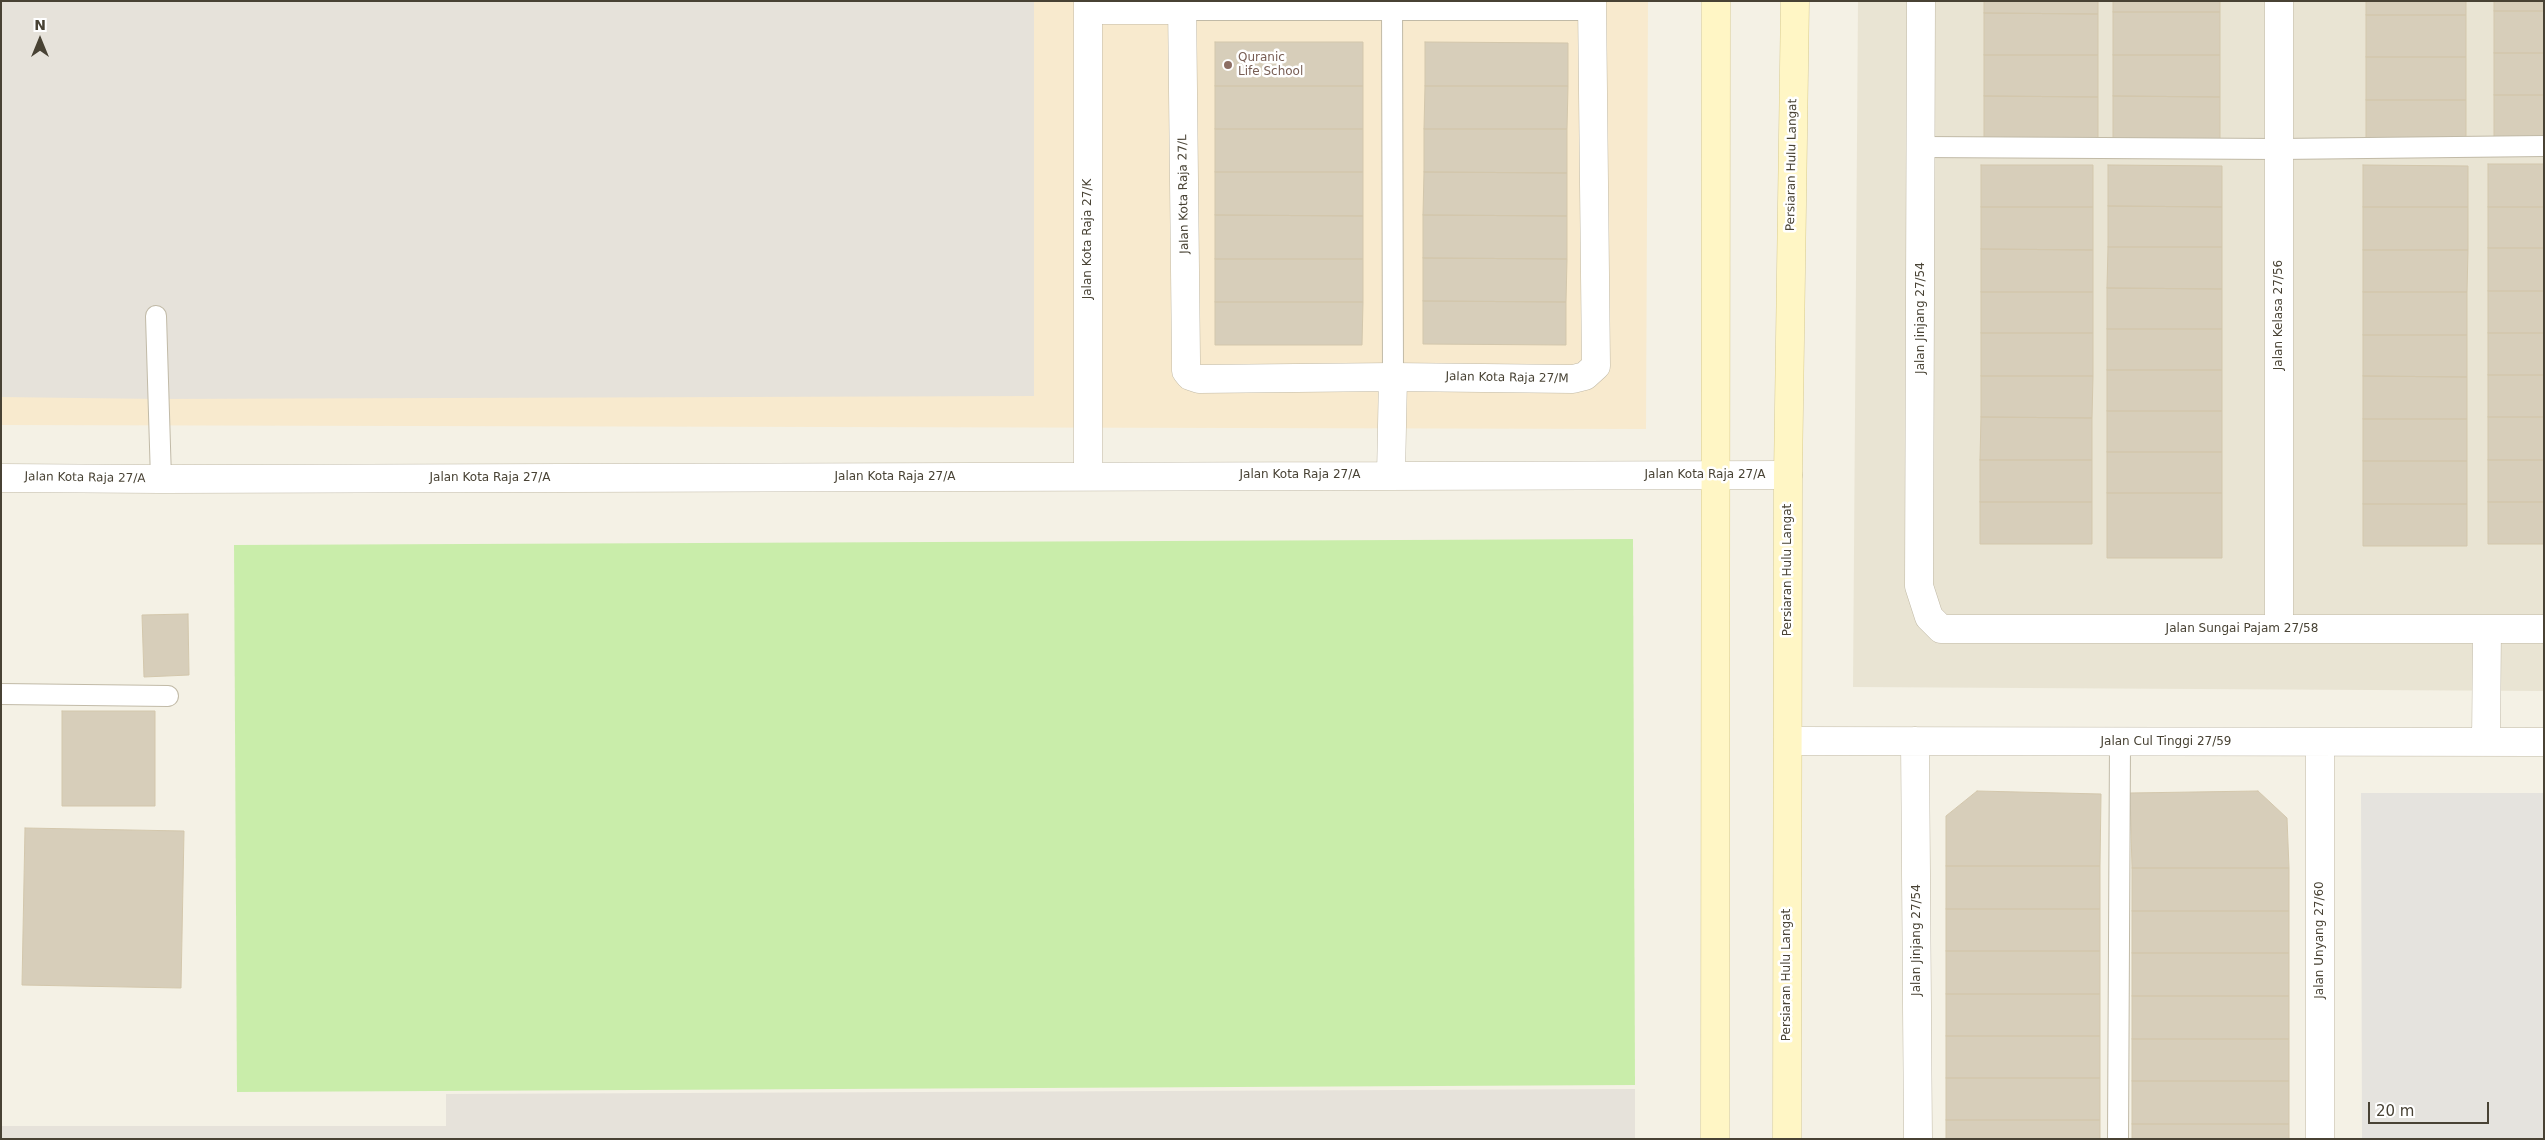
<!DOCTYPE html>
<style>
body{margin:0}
#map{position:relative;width:2545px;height:1140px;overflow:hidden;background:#f4f1e5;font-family:"DejaVu Sans",sans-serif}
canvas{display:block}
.frame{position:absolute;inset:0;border:2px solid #484234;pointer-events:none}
.north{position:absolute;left:15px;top:15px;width:50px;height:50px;-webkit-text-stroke:4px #fff;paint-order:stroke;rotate:0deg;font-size:14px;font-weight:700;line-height:20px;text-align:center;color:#484234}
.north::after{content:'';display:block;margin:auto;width:18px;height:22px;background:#484234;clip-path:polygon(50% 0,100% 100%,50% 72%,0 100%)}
.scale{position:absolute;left:2368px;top:1102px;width:121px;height:22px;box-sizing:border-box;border:2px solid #484234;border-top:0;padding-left:6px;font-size:15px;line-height:18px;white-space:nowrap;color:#484234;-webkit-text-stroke:4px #fff;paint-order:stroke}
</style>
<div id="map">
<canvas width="2545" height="1140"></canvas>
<div class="frame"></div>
<div class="north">N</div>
<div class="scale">20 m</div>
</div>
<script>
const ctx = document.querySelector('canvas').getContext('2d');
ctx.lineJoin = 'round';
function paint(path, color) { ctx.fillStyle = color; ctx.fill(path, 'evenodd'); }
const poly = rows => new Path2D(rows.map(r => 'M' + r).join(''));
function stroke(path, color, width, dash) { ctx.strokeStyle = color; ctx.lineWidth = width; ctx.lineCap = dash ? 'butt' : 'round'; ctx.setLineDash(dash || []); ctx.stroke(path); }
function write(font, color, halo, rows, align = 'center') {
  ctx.font = font + ' "DejaVu Sans",sans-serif'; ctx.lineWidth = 5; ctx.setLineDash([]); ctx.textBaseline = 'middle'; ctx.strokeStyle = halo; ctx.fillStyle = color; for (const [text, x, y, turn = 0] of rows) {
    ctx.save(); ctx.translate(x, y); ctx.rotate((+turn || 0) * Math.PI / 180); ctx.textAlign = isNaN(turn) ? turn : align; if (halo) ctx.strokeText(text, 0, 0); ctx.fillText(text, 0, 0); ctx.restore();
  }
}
paint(poly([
 [1858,1,2544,1,2544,691,1853,687]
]), '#e9e4d3');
paint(poly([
 [1,1,1648,1,1646,429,1,425]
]), '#f8eace');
paint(poly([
 [1,1,1034,1,1034,396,158,399,1,397],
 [1635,1089,1635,1139,1,1139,1,1126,446,1126,446,1094]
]), '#e6e2da');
paint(poly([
 [1633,539,1635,1085,237,1092,234,545]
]), '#c9edaa');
paint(poly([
 [2361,793,2544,793,2544,1139,2362,1139]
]), '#e5e3de');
const building = poly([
 [1984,1,2098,1,2098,14,1984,13,1984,1],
 [2113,1,2220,1,2220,12,2113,12,2113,1],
 [2366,1,2466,1,2466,15,2366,15,2366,1],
 [2494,1,2544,1,2544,11,2494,11,2494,1],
 [2494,11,2544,11,2544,53,2494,53,2494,11],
 [2113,12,2220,12,2220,55,2113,55,2113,12],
 [1984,13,2098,14,2098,55,1984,55,1984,13],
 [2366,15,2466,15,2466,57,2366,57,2366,15],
 [1215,42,1363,42,1363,86,1215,86,1215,42],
 [1425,42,1568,43,1568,86,1425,86,1425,42],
 [2494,53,2544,53,2544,95,2494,95,2494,53],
 [1984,55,2098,55,2098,97,1984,96,1984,55],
 [2113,55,2220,55,2220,97,2113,96,2113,55],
 [2366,57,2466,57,2466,100,2366,100,2366,57],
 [1215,86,1363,86,1363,129,1215,129,1215,86],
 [1425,86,1568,86,1567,129,1424,129,1425,86],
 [2494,95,2544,95,2544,137,2494,137,2494,95],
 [1984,96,2098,97,2098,139,1984,138,1984,96],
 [2113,96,2220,97,2220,139,2113,139,2113,96],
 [2366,100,2466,100,2466,142,2366,142,2366,100],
 [1215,129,1363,129,1363,172,1215,172,1215,129],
 [1424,129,1567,129,1567,173,1424,172,1424,129],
 [2488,164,2544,164,2544,207,2488,207,2488,164],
 [1981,165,2093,165,2093,207,1981,207,1981,165],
 [2108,165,2222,166,2222,207,2108,206,2108,165],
 [2363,165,2468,166,2468,207,2363,207,2363,165],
 [1215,172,1363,172,1363,216,1215,215,1215,172],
 [1424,172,1567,173,1567,216,1423,215,1424,172],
 [2108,206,2222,207,2222,247,2108,247,2108,206],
 [1981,207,2093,207,2093,250,1981,249,1981,207],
 [2363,207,2468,207,2468,250,2363,250,2363,207],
 [2488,207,2544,207,2544,248,2488,248,2488,207],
 [1215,215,1363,216,1363,259,1215,259,1215,215],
 [1423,215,1567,216,1567,259,1423,258,1423,215],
 [2108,247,2222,247,2222,289,2107,288,2108,247],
 [2488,248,2544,248,2544,291,2488,291,2488,248],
 [1981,249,2093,250,2093,292,1981,292,1981,249],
 [2363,250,2468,250,2467,292,2363,292,2363,250],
 [1423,258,1567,259,1566,302,1423,301,1423,258],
 [1215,259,1363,259,1363,302,1215,302,1215,259],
 [2107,288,2222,289,2222,329,2107,329,2107,288],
 [2488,291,2544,291,2544,333,2488,333,2488,291],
 [1981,292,2093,292,2093,333,1981,333,1981,292],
 [2363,292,2467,292,2467,335,2363,335,2363,292],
 [1423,301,1566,302,1566,345,1423,344,1423,301],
 [1215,302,1363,302,1362,345,1215,345,1215,302],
 [2107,329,2222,329,2222,370,2107,370,2107,329],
 [1981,333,2093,333,2093,376,1981,376,1981,333],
 [2488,333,2544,333,2544,375,2488,375,2488,333],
 [2363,335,2467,335,2467,377,2363,376,2363,335],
 [2107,370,2222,370,2222,411,2107,411,2107,370],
 [2488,375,2544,375,2544,417,2488,417,2488,375],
 [1981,376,2093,376,2092,418,1981,417,1981,376],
 [2363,376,2467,377,2467,419,2363,419,2363,376],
 [2107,411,2222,411,2222,452,2107,452,2107,411],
 [1981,417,2092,418,2092,460,1980,460,1981,417],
 [2488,417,2544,417,2544,460,2488,460,2488,417],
 [2363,419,2467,419,2467,461,2363,461,2363,419],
 [2107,452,2222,452,2222,493,2107,493,2107,452],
 [1980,460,2092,460,2092,502,1980,502,1980,460],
 [2488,460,2544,460,2544,502,2488,502,2488,460],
 [2363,461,2467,461,2467,504,2363,504,2363,461],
 [2107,493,2222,493,2222,558,2107,558,2107,493],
 [1980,502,2092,502,2092,544,1980,544,1980,502],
 [2488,502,2544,502,2544,544,2488,544,2488,502],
 [2363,504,2467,504,2467,546,2363,546,2363,504],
 [188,614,189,675,144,677,142,615,188,614],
 [62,711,155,711,155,806,62,806,62,711],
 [1977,791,2101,794,2100,866,1946,866,1946,816,1977,791],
 [2258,791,2287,818,2289,868,2132,868,2130,793,2258,791],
 [25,828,184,831,181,988,22,985,25,828],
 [1946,866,2100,866,2100,909,1946,909,1946,866],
 [2132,868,2289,868,2289,911,2132,911,2132,868],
 [1946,909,2100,909,2100,951,1946,951,1946,909],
 [2132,911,2289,911,2289,953,2132,953,2132,911],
 [1946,951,2100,951,2100,994,1946,994,1946,951],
 [2132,953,2289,953,2289,996,2132,996,2132,953],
 [1946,994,2100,994,2100,1036,1946,1036,1946,994],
 [2132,996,2289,996,2289,1039,2132,1039,2132,996],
 [1946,1036,2100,1036,2100,1078,1946,1078,1946,1036],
 [2132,1039,2289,1039,2289,1081,2132,1081,2132,1039],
 [1946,1078,2100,1078,2100,1120,1946,1120,1946,1078],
 [2132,1081,2289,1081,2289,1124,2132,1124,2132,1081],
 [1946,1120,2100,1120,2100,1139,1946,1139,1946,1120],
 [2132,1124,2289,1124,2289,1139,2132,1139,2132,1124]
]);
paint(building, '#d7ceba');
stroke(building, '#d3c7ac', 1);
const lane = poly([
 [1392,1,1393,377],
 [1182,10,1592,10],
 [1922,147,2279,149,2544,146],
 [156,316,161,479],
 [1,694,168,696],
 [2118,1139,2120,742]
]);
const street = poly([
 [1088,1,1088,476],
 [1182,1,1186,360,1186,371,1190,376,1199,379,1393,377,1573,379,1585,376,1596,366,1592,1],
 [1921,1,1919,586,1929,617,1941,629,2544,629],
 [2279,1,2279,629],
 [1088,10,1182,10],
 [1391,475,1393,377],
 [1,478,161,479,1788,475],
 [1788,741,2544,742],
 [1915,741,1918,1139],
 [2486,742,2487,629],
 [2320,1139,2320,742]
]);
const secondary = poly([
 [1715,1139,1716,1],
 [1787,1139,1788,475,1795,1]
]);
stroke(lane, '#c1baa7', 22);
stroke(street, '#c1baa7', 29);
stroke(secondary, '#d8cb90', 29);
stroke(lane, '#fff', 20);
stroke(street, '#fff', 28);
stroke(secondary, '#fff6c5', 28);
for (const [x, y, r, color] of [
 [1228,65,5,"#8d6e63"]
]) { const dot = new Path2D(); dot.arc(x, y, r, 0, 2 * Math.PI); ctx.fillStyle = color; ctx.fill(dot); stroke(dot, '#fff', 2); }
write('12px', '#785e54', '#fff', [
 ["Quranic",1238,58],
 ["Life School",1238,72]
], 'left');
write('12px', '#484234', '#fff', [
 ["Persiaran Hulu Langat",1792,165,-89],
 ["Jalan Kota Raja 27/L",1184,194,-91],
 ["Jalan Kota Raja 27/K",1088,239,-90],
 ["Jalan Kelasa 27/56",2279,315,-90],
 ["Jalan Jinjang 27/54",1921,318,-90],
 ["Jalan Kota Raja 27/M",1507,378,1],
 ["Jalan Kota Raja 27/A",1300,475],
 ["Jalan Kota Raja 27/A",1705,475],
 ["Jalan Kota Raja 27/A",895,477],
 ["Jalan Kota Raja 27/A",85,478,1],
 ["Jalan Kota Raja 27/A",490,478],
 ["Persiaran Hulu Langat",1788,570,-90],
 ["Jalan Sungai Pajam 27/58",2242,629],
 ["Jalan Cul Tinggi 27/59",2166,742],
 ["Jalan Jinjang 27/54",1917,940,-90],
 ["Jalan Unyang 27/60",2320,940,-90],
 ["Persiaran Hulu Langat",1787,975,-90]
]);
</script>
